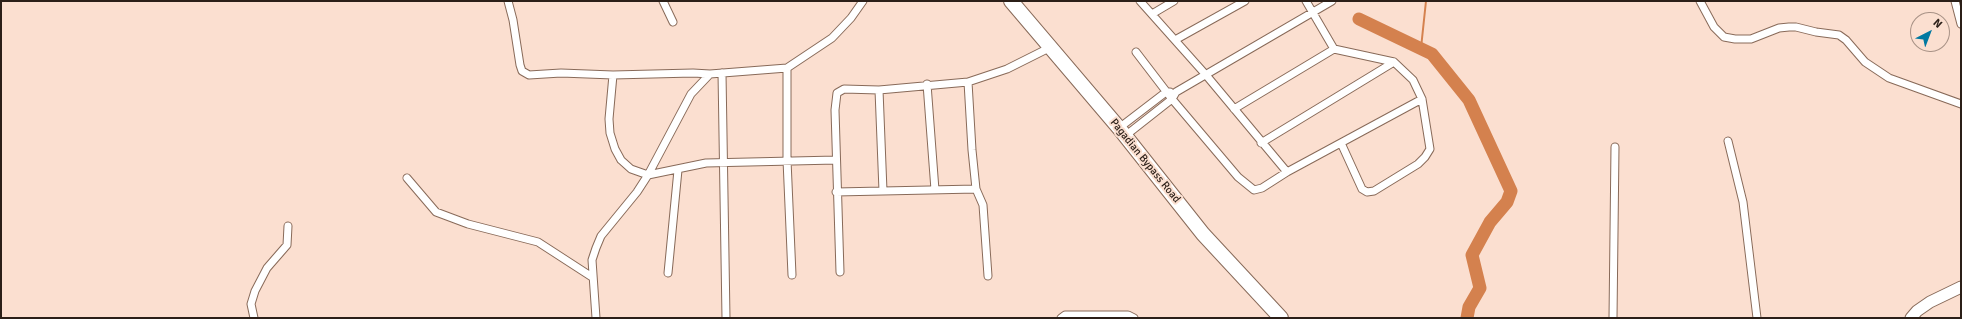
<!DOCTYPE html>
<style>
body{margin:0}
#map{position:relative;width:1962px;height:319px;overflow:hidden;background:#fbdfd0;font-family:Signika,sans-serif}
canvas{display:block}
.frame{position:absolute;inset:0;border:2px solid #2b1f18;pointer-events:none}
.north{position:absolute;left:1910px;top:12px;width:40px;height:40px;box-sizing:border-box;background:#fbdfd0;border:1px solid #a89286;border-radius:50%;rotate:42deg;font-size:11px;font-weight:700;line-height:16px;text-align:center;color:#2b1f18}
.north::after{content:'';display:block;margin:auto;width:14px;height:18px;background:#0179a1;clip-path:polygon(50% 0,100% 100%,50% 72%,0 100%)}
</style>
<div id="map">
<canvas width="1962" height="319"></canvas>
<div class="frame"></div>
<div class="north">N</div>
</div>
<script>
const ctx = document.querySelector('canvas').getContext('2d');
ctx.lineJoin = 'round';
const poly = rows => new Path2D(rows.map(r => 'M' + r).join(''));
function stroke(path, color, width, dash) { ctx.strokeStyle = color; ctx.lineWidth = width; ctx.lineCap = dash ? 'butt' : 'round'; ctx.setLineDash(dash || []); ctx.stroke(path); }
function write(font, color, halo, rows, align = 'center') {
  ctx.font = font + ' Signika,sans-serif'; ctx.lineWidth = 4; ctx.setLineDash([]); ctx.textBaseline = 'middle'; ctx.strokeStyle = halo; ctx.fillStyle = color; for (const [text, x, y, turn = 0] of rows) {
    ctx.save(); ctx.translate(x, y); ctx.rotate((+turn || 0) * Math.PI / 180); ctx.textAlign = isNaN(turn) ? turn : align; if (halo) ctx.strokeText(text, 0, 0); ctx.fillText(text, 0, 0); ctx.restore();
  }
}
stroke(poly([
 [1421,48,1426,1]
]), '#d4814e', 2);
stroke(poly([
 [1359,19,1432,54,1469,100,1511,191,1507,202,1490,222,1472,255,1480,288,1469,307,1467,318]
]), '#d4814e', 13);
const street = poly([
 [508,1,513,20,520,65,522,71,529,75,561,73,613,75,693,73,710,74],
 [663,1,673,22],
 [1140,1,1206,75,1287,172],
 [1306,1,1334,49,1394,62,1413,80,1422,99,1430,149,1425,157,1418,164,1374,191,1367,192,1362,189,1341,143],
 [1700,1,1714,27,1724,37,1735,39,1751,39,1779,28,1789,27,1796,27,1816,32,1839,35,1846,40,1865,62,1889,78,1961,104],
 [1955,1,1961,24],
 [1152,14,1174,1],
 [1175,40,1245,1],
 [1136,52,1172,99,1238,177,1254,190,1262,188,1287,172,1422,99],
 [787,68,787,160,792,275],
 [722,73,726,318],
 [613,75,609,119,610,133,615,149,621,160,631,169,648,175,706,163,836,160],
 [927,84,935,190],
 [879,90,883,191],
 [1234,109,1334,49],
 [1119,128,1166,92,1170,92],
 [1125,136,1172,99,1176,92,1332,1],
 [1728,141,1743,202,1757,318],
 [1261,143,1394,62],
 [407,178,436,212,468,224,538,242,592,277],
 [976,189,983,205,988,276],
 [836,192,976,189,972,150,968,82],
 [840,272,835,110,837,93,844,89,879,90,968,82,1007,69,1051,47],
 [668,273,678,170],
 [254,318,251,304,255,291,267,268,287,245,288,226],
 [596,318,592,260,596,248,601,236,637,192,648,175,691,94,710,74,787,68,832,38,851,18,863,1],
 [1061,318,1065,315,1128,315,1134,318],
 [1613,318,1615,147]
]);
const secondary = poly([
 [1911,318,1917,311,1930,302,1961,287]
]);
const highway = poly([
 [1011,1,1119,128,1203,234,1281,318]
]);
stroke(street, '#886a59', 9);
stroke(secondary, '#886a59', 13);
stroke(highway, '#886a59', 16);
stroke(street, '#fff', 7);
stroke(secondary, '#fff', 11);
stroke(highway, '#fff', 14);
write('11px', '#2b1f18', '#fbdfd0', [
 ["Pagadian Bypass Road",1145,161,51]
]);
</script>
